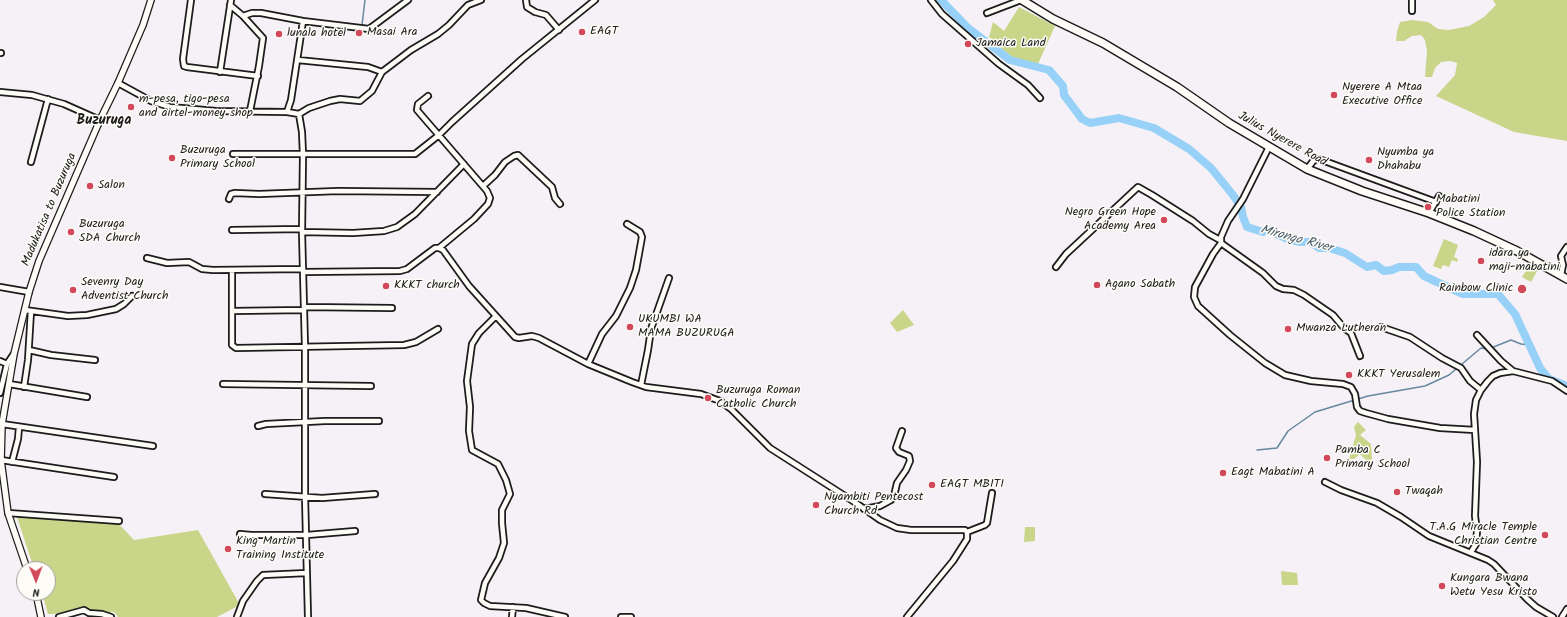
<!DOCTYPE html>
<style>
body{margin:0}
#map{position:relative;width:1567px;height:617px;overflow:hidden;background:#f6f1f6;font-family:Kalam,sans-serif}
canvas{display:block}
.north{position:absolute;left:16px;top:561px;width:40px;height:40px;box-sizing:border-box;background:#fdfcf7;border:1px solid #a3a29f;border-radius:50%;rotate:179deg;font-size:11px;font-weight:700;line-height:16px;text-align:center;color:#1c1c1c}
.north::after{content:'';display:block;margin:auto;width:14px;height:18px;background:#d1495b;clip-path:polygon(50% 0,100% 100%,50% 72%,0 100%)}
</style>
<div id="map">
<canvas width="1567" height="617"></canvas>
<div class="north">N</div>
</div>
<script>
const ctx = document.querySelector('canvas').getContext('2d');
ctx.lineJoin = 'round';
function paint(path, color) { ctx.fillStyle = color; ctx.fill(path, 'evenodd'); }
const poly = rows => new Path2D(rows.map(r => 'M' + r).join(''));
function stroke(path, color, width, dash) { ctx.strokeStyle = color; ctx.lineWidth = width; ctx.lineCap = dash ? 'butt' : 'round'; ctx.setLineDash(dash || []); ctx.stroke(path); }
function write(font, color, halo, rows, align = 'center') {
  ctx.font = font + ' Kalam,sans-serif'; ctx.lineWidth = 3; ctx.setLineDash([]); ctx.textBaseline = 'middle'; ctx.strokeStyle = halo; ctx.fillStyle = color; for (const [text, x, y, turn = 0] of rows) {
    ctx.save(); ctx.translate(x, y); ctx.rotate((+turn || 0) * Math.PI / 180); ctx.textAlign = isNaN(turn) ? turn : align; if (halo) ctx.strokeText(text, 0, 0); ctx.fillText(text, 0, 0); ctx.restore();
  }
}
paint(poly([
 [1493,0,1567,0,1567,141,1514,132,1436,96,1455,75,1457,63,1450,61,1441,62,1435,68,1432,77,1425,77,1427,51,1425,40,1421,35,1412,36,1404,41,1396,41,1397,32,1400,22,1412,20,1428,22,1438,29,1449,30,1469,26,1484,17,1496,5],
 [1019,7,1055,26,1038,64,1011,57,989,37,993,22,1004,31],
 [1444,239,1458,245,1454,257,1458,259,1457,262,1452,260,1449,267,1443,265,1441,269,1433,266],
 [1531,263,1539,268,1531,282,1522,277],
 [903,310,914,325,897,332,890,323],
 [1358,422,1366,430,1360,435,1371,444,1372,460,1367,461,1360,454,1354,459,1349,459,1356,435,1354,427],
 [17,517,115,520,134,540,198,530,240,605,217,617,118,617,114,612,48,614,42,593,48,593,48,569,34,569],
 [1025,527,1035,527,1035,541,1024,542],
 [1281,571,1297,573,1298,585,1282,585]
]), '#c9d588');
stroke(poly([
 [362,25,365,0],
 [1491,348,1511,340,1521,344,1531,345],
 [1257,450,1277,448,1288,431,1315,412,1368,396,1425,386,1449,375,1481,348,1487,349]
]), '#66899f', 1.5);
stroke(poly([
 [941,0,968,28,1010,60,1049,70,1063,86,1064,95,1082,119,1090,123,1119,118,1154,128,1189,149,1211,168,1233,195,1241,207,1243,217,1247,227,1263,232,1268,230,1290,240,1301,242,1310,242,1319,248,1329,248,1345,253,1367,267,1376,265,1384,271,1392,270,1399,267,1416,267,1424,276,1463,294,1498,294,1515,314,1540,368,1549,379,1567,386]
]), '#97d1f7', 8);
const minor = poly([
 [191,0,183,59,184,66,187,67,258,76],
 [526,0,527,7,535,12,546,15,559,30],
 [931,0,942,14,999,64,1028,85,1040,98],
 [230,5,243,16,263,38,259,66,250,111],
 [1412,11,1412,0],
 [987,13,1021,0],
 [243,16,252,13,261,13,303,21],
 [0,53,1,53],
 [298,60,368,67,382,72],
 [220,72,231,0],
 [118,83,151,101,170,107,216,111,287,112,299,114,302,132,303,155,302,232,305,347,305,496,308,617],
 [0,92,32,95,64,104,100,120],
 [428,96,418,104,417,110,487,191,490,198,488,204,474,219,439,248],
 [287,112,291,100,303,21,369,29,408,0],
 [299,114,309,108,330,101,340,99,360,101,372,91,382,72,411,50,438,34,449,25,468,5,481,0],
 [1269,147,1243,199,1228,221,1221,237,1221,243,1263,273,1276,286,1283,289,1294,290,1304,295,1333,315,1344,328,1351,333,1360,356],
 [233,154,415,154,439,135,452,122,522,59,595,0],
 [31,162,48,99],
 [1307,169,1314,160,1319,159,1436,202],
 [483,186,495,175,505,162,514,156,518,155,552,187,555,198,560,204],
 [229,199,231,194,235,193,259,194,338,191,437,192],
 [1429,213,1439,196],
 [232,230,302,229],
 [302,232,353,233,384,231,397,227,415,214,464,164],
 [1221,243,1213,254,1195,287,1194,297,1198,306,1230,335,1265,363,1285,375,1311,381,1343,384,1351,387,1355,394,1357,407,1360,411,1366,413,1388,419,1440,428,1475,430],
 [147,258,167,263,189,262,202,269,213,270,303,269],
 [1056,267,1066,254,1138,187,1152,195,1193,221,1209,234,1220,240],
 [232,271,232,345,236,348,404,345,416,342,438,329],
 [303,272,400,271,407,269,435,248,439,248,443,250,469,286,515,337,519,338,532,336,539,338,588,364,632,382,646,387,701,394,720,401,731,409,770,448,856,503,880,520,897,528,911,530,965,530,967,532,967,539,953,561,907,617],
 [1561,275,1563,265,1561,256,1567,247],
 [0,287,29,292],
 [304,307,392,308],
 [25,310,68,316,87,315,116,309,124,304,132,296],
 [232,311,304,310],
 [496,316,479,333,472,344,467,381,470,407,469,431,472,450,498,464,506,480,510,494,502,510,502,523,504,543,499,558,485,583,481,600,484,603,490,606,526,608,565,617],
 [1381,327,1410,337,1442,358,1461,368,1470,381,1481,390],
 [1477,335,1501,361,1513,371],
 [29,350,51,355,95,360],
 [0,361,7,364,13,355],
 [588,364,602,334,616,316,630,288,636,270,642,237,640,232,627,224],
 [9,384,87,397],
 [223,384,371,386],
 [641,385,648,350,651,329,669,278],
 [24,387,28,360,31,311],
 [0,393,7,364],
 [2,424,153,446],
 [258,426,266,424,325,421,379,421],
 [1,460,114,477],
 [12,462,18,439,19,427],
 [1325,482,1341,490,1377,503,1401,517,1429,536,1488,560,1494,564,1527,599,1536,607,1553,617],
 [265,494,322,498,375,494],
 [864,509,880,506,891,500,894,496,897,483,906,470,910,461,909,456,899,452,896,448,902,431],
 [8,513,119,521],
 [967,532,985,525,987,523,992,493],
 [240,534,251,535,307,535,355,531],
 [1471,552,1476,544,1477,531,1475,516,1477,462,1474,414,1476,400,1481,390,1488,381,1493,376,1500,373,1513,371,1552,381,1567,391],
 [59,617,84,610,89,613,102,614,111,617],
 [237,617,243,601,257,581,263,575,307,573],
 [512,617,513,607],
 [621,617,631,617],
 [1562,617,1567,609]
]);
const major = poly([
 [27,569,8,513,1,460,2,424,14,354,29,292,39,261,100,120,118,83,143,25,151,0],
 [36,593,41,617]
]);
const highway = poly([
 [1022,0,1053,19,1103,43,1177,87,1229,123,1307,169,1362,191,1429,213,1474,231,1517,251,1567,279]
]);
stroke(minor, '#1c1c1c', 8);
stroke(major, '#1c1c1c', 8);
stroke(highway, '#1c1c1c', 10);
stroke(minor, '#fdfcf7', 4.5);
stroke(major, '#fdfcf7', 5.5);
stroke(highway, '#fdfcf7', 7);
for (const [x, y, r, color] of [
 [582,32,4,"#d1495b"],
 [359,33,4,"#d1495b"],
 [279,34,4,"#d1495b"],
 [968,44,4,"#d1495b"],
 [1334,95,4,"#d1495b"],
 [131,107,4,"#d1495b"],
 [172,158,4,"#d1495b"],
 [1369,160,4,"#d1495b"],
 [90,186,4,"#d1495b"],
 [1428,207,4,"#d1495b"],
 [1164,220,4,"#d1495b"],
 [71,232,4,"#d1495b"],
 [1481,261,4,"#d1495b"],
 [1097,285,4,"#d1495b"],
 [386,286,4,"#d1495b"],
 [1522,289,5,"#d1495b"],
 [73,290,4,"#d1495b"],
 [630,327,4,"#d1495b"],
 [1288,329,4,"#d1495b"],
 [1349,375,4,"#d1495b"],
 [708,398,4,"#d1495b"],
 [1327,458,4,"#d1495b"],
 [1223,473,4,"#d1495b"],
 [932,485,4,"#d1495b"],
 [1397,492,4,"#d1495b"],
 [816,505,4,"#d1495b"],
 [1545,535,4,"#d1495b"],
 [228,549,4,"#d1495b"],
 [1442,586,4,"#d1495b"]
]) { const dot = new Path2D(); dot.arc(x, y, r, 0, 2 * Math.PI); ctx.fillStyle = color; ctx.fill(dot); stroke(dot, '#fdfcf7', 1.5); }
write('12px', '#1c1c1c', '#fdfcf7', [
 ["EAGT",590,32],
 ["Masai Ara",367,33],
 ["lunala hotel",287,34],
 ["Jamaica Land",976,44],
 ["Nyerere A Mtaa",1342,88],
 ["Executive Office",1342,102],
 ["m-pesa, tigo-pesa",139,100],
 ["and airtel-money shop",139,114],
 ["Buzuruga",180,151],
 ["Primary School",180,165],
 ["Nyumba ya",1377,153],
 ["Dhahabu",1377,167],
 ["Salon",98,186],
 ["Mabatini",1436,200],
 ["Police Station",1436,214],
 ["Negro Green Hope",1156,213,"right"],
 ["Academy Area",1156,227,"right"],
 ["Buzuruga",79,225],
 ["SDA Church",79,239],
 ["idara ya",1489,254],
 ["maji-mabatini",1489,268],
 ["Sevenry Day",81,283],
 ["Adventist Church",81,297],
 ["Agano Sabath",1105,285],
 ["KKKT church",394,286],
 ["Rainbow Clinic",1513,289,"right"],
 ["UKUMBI WA",638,320],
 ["MAMA BUZURUGA",638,334],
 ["Mwanza Lutheran",1296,329],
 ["KKKT Yerusalem",1357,375],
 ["Buzuruga Roman",716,391],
 ["Catholic Church",716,405],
 ["Pamba C",1335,451],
 ["Primary School",1335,465],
 ["Eagt Mabatini A",1231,473],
 ["EAGT MBITI",940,485],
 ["Twaqah",1405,492],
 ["Nyambiti Pentecost",824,498],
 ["Church Rd",824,512],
 ["T.A.G Miracle Temple",1537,528,"right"],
 ["Christian Centre",1537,542,"right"],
 ["King Martin",236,542],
 ["Training Institute",236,556],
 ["Kungara Bwana",1450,579],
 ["Wetu Yesu Kristo",1450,593]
], 'left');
write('12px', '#1c1c1c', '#fdfcf7', [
 ["Julius Nyerere Road",1282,140,29],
 ["Madukatisa to Buzuruga",50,210,-67]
]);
write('italic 13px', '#475b69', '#fdfcf7', [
 ["Mirongo River",1296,240,15]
]);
write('bold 14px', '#1c1c1c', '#fdfcf7', [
 ["Buzuruga",104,122]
]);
</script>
